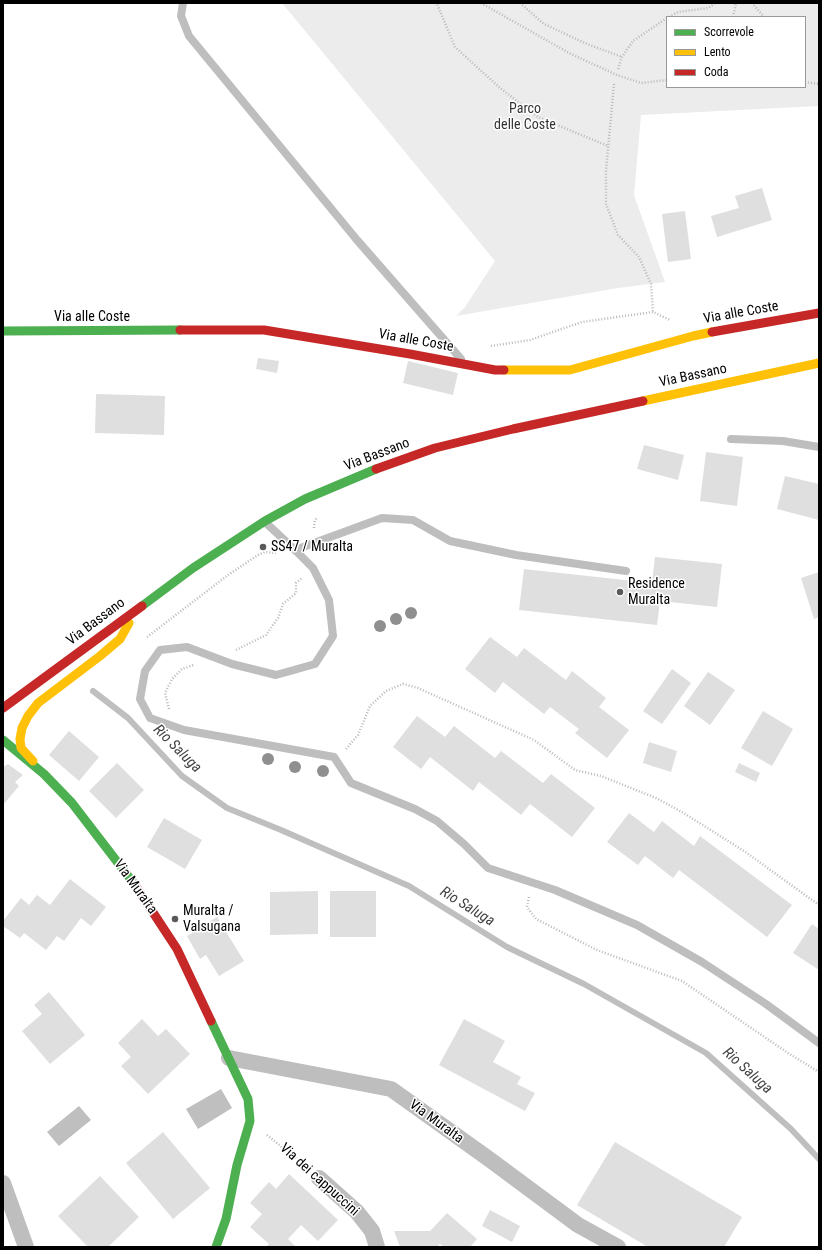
<!DOCTYPE html>
<style>
body{margin:0}
#map{position:relative;width:822px;height:1250px;overflow:hidden;background:#fff;font-family:"Roboto Condensed",sans-serif}
canvas{display:block}
.frame{position:absolute;inset:0;border:4px solid #000;pointer-events:none}
.legend{position:absolute;left:666px;top:16px;width:140px;height:72px;box-sizing:border-box;background:#fff;border:1px solid #999;margin:0;padding:5px 7px;list-style:none;font-size:12px;color:#000}
.legend li{display:flex;align-items:center;gap:8px;height:20px}
.legend b{width:20px;border:1px solid #999}
</style>
<div id="map">
<canvas width="822" height="1250"></canvas>
<div class="frame"></div>
<ul class="legend">
<li><b style="height:5px;background:#4caf50"></b>Scorrevole</li>
<li><b style="height:5px;background:#ffc107"></b>Lento</li>
<li><b style="height:5px;background:#c62828"></b>Coda</li>
</ul>
</div>
<script>
const ctx = document.querySelector('canvas').getContext('2d');
ctx.lineJoin = 'round';
function paint(path, color) { ctx.fillStyle = color; ctx.fill(path, 'evenodd'); }
const poly = rows => new Path2D(rows.map(r => 'M' + r).join(''));
function stroke(path, color, width, dash) { ctx.strokeStyle = color; ctx.lineWidth = width; ctx.lineCap = dash ? 'butt' : 'round'; ctx.setLineDash(dash || []); ctx.stroke(path); }
function write(font, color, halo, rows, align = 'center') {
  ctx.font = font + ' "Roboto Condensed",sans-serif'; ctx.lineWidth = 3; ctx.setLineDash([]); ctx.textBaseline = 'middle'; ctx.strokeStyle = halo; ctx.fillStyle = color; for (const [text, x, y, turn = 0] of rows) {
    ctx.save(); ctx.translate(x, y); ctx.rotate((+turn || 0) * Math.PI / 180); ctx.textAlign = isNaN(turn) ? turn : align; if (halo) ctx.strokeText(text, 0, 0); ctx.fillText(text, 0, 0); ctx.restore();
  }
}
paint(poly([
 [282,3,817,3,819,5,819,106,641,115,634,195,665,282,618,288,456,316,465,307,495,261],
 [667,17,805,17,805,87,667,87]
]), '#ececec');
paint(poly([
 [221,1089,232,1108,198,1129,186,1109],
 [79,1106,91,1120,59,1146,47,1132]
]), '#bfbfbf');
stroke(poly([
 [93,691,128,718,182,776,227,808,281,830,409,886,507,947,584,984,706,1053,791,1129,819,1159]
]), '#bfbfbf', 6);
paint(poly([
 [762,188,772,220,717,237,711,216,739,208,735,196],
 [685,211,691,259,668,262,662,214],
 [258,358,279,361,277,373,256,369],
 [408,361,458,373,453,395,403,383],
 [96,394,165,396,164,435,95,433],
 [644,445,684,455,678,480,637,469],
 [706,452,743,457,737,506,700,501],
 [785,476,819,484,819,520,777,509],
 [655,557,722,564,717,607,660,601,657,625,519,610,524,569,652,583],
 [819,572,819,617,814,619,801,578],
 [490,637,517,657,524,648,566,680,572,671,606,698,599,707,629,730,607,758,575,733,579,729,550,707,544,714,503,682,495,693,465,669],
 [672,669,691,683,662,724,643,711],
 [708,672,735,690,710,725,684,706],
 [763,711,793,729,772,766,741,748],
 [417,716,445,737,454,726,495,758,501,751,543,783,551,774,595,808,572,837,530,804,521,815,479,782,473,791,430,757,421,769,393,747],
 [69,731,99,757,79,781,49,755],
 [649,742,677,751,671,772,643,763],
 [117,763,144,790,116,818,89,791],
 [739,763,760,773,756,782,735,772],
 [8,764,23,775,15,782,19,786,3,805,3,767],
 [629,813,654,832,662,821,694,846,700,836,792,905,767,937,679,870,673,878,645,856,638,865,607,842],
 [164,818,202,840,185,869,147,847],
 [70,879,106,907,91,926,81,918,64,941,57,936,46,950,24,933,20,938,3,926,3,921,21,898,29,905,37,895,50,905],
 [318,891,318,934,270,935,270,892],
 [330,891,376,891,376,937,330,937],
 [217,917,244,961,219,976,206,955,200,959,187,936],
 [812,924,819,929,819,970,793,953],
 [49,992,85,1035,50,1064,22,1031,42,1014,34,1005],
 [142,1019,158,1036,166,1029,190,1054,148,1094,121,1066,131,1057,118,1043],
 [464,1019,505,1041,493,1062,521,1077,517,1084,535,1093,525,1111,439,1065],
 [163,1132,210,1188,173,1219,126,1163],
 [615,1142,742,1217,724,1247,648,1247,577,1205],
 [289,1174,338,1220,318,1241,301,1225,288,1239,296,1247,266,1247,269,1244,250,1227,262,1214,250,1203,269,1182,276,1189],
 [100,1176,139,1217,108,1247,88,1247,58,1216],
 [490,1210,520,1226,512,1242,482,1226],
 [447,1213,477,1239,470,1247,444,1247,440,1244,437,1247,400,1247,394,1231,430,1231]
]), '#dfdfdf');
stroke(poly([
 [435,3,437,4,455,47,500,88,538,117,608,146],
 [481,3,569,53,617,75,641,83,667,80],
 [520,3,544,24,587,44,622,57],
 [752,3,764,17],
 [669,17,678,12,708,8,716,3],
 [733,17,736,3],
 [618,69,622,57,633,41,667,18],
 [805,82,819,84],
 [614,84,606,171,606,204,618,235,639,257,651,284,653,312],
 [491,346,530,340,582,322,653,312,670,320],
 [314,528,314,526,315,520,317,518],
 [147,637,228,575,258,555,265,552,276,553],
 [236,650,266,635,278,618,283,604,296,593,296,583,302,578],
 [169,709,165,693,172,679,182,669,194,665],
 [346,749,358,735,370,706,386,691,403,684,418,688,534,740,575,770,601,776,656,798,682,812,744,851,819,905],
 [529,897,527,907,536,919,597,950,682,981,788,1053,819,1072],
 [267,1135,305,1166]
]), '#b9b9b9', 2.5, [1, 2]);
stroke(poly([
 [183,3,181,16,189,36,357,240,461,359],
 [731,439,783,441,819,447],
 [265,522,295,550,313,568,329,600,333,636,315,664,276,675,232,664,187,647,160,650,145,671,140,699,150,718,184,730,334,757,351,783,415,809,437,821,464,844,488,868,555,890,637,925,702,962,766,1004,819,1043],
 [295,550,382,518,413,520,450,541,516,555,626,571]
]), '#bebebe', 8);
stroke(poly([
 [229,1058,391,1089,489,1159,578,1225,618,1247],
 [319,1178,357,1212,372,1231,377,1247],
 [3,1183,26,1247]
]), '#bebebe', 16);
stroke(poly([
 [3,331,180,330],
 [142,606,193,568,265,521,305,499,376,469],
 [3,740,44,774,72,803,135,885],
 [211,1021,248,1099,250,1121,237,1165,226,1219,216,1247]
]), '#4caf50', 9);
stroke(poly([
 [504,370,570,370,693,336,712,332],
 [643,401,819,363],
 [33,761,21,748,20,739,22,728,28,716,38,703,100,656,120,639,129,623]
]), '#ffc107', 9);
stroke(poly([
 [180,330,264,330,410,354,495,370,504,370],
 [712,332,819,313],
 [376,469,435,448,513,429,643,401],
 [3,708,142,606],
 [135,885,177,949,211,1021]
]), '#c62828', 9);
ctx.fillStyle = '#8f8f8f';
for (const [x, y] of [
 [411,613],
 [396,619],
 [380,626],
 [268,759],
 [295,767],
 [323,771]
]) { ctx.beginPath(); ctx.arc(x, y, 6, 0, 2 * Math.PI); ctx.fill(); }
for (const [x, y, r, color] of [
 [263,547,4,"#595959"],
 [620,592,4,"#595959"],
 [175,919,4,"#595959"]
]) { const dot = new Path2D(); dot.arc(x, y, r, 0, 2 * Math.PI); ctx.fillStyle = color; ctx.fill(dot); stroke(dot, '#fff', 1.5); }
write('14px', '#333', '#fff', [
 ["Parco",525,109],
 ["delle Coste",525,125]
]);
write('14px', '#000', '#fff', [
 ["Via alle Coste",741,313,-10],
 ["Via alle Coste",92,317],
 ["Via alle Coste",416,341,10],
 ["Via Bassano",693,376,-12],
 ["Via Bassano",377,455,-21],
 ["Via Bassano",96,622,-37],
 ["Via Muralta",135,887,54],
 ["Via Muralta",436,1122,36],
 ["Via dei cappuccini",319,1180,42]
]);
write('14px', '#000', '#fff', [
 ["SS47 / Muralta",271,547],
 ["Residence",628,584],
 ["Muralta",628,600],
 ["Muralta /",183,911],
 ["Valsugana",183,927]
], 'left');
write('italic 15px', '#444', '#fff', [
 ["Rio Saluga",177,749,45],
 ["Rio Saluga",467,907,32],
 ["Rio Saluga",747,1071,42]
]);
</script>
